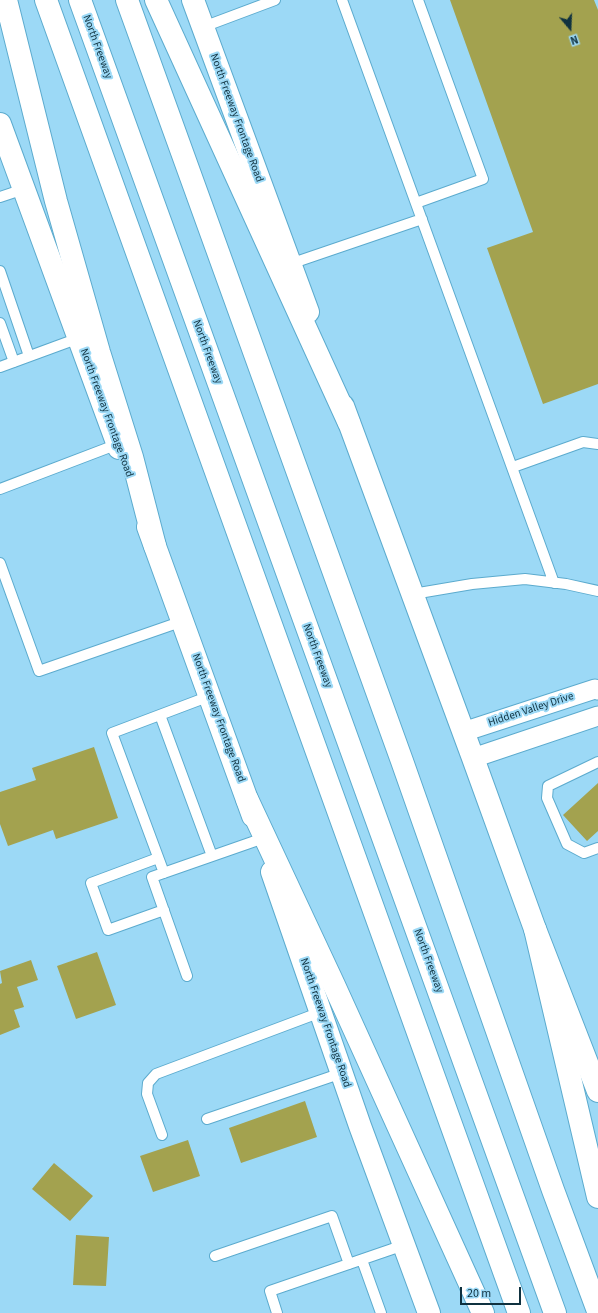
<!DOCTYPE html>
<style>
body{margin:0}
#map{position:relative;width:598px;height:1313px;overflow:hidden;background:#9cd9f6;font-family:"Source Sans 3",sans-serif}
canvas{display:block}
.north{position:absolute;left:550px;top:8px;width:40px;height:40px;-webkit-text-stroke:3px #9cd9f6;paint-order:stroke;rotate:161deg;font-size:11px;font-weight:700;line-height:16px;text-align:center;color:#0f313f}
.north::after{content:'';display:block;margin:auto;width:14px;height:18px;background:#0f313f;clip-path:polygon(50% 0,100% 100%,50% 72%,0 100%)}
.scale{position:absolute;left:460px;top:1287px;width:61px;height:18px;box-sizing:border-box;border:2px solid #0f313f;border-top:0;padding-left:5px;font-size:12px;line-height:14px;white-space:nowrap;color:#0f313f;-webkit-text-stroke:3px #9cd9f6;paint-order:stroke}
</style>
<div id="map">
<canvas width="598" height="1313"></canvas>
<div class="north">N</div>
<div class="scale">20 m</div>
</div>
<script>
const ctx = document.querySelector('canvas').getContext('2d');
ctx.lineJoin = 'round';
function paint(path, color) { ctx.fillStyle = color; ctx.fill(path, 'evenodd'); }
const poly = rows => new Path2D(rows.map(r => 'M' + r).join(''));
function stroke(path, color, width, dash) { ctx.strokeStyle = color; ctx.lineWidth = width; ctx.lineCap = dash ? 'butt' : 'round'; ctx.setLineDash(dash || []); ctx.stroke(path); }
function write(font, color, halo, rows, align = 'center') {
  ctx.font = font + ' "Source Sans 3",sans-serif'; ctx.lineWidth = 4; ctx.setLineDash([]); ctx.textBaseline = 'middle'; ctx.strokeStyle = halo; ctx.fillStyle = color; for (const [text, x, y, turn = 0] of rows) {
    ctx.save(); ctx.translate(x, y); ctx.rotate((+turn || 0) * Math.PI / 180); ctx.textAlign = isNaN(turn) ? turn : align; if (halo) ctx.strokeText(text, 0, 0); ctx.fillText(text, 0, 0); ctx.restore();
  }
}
paint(poly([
 [450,0,594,0,598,10,598,384,543,404,487,248,533,232],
 [94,747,118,818,56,839,53,830,8,846,0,824,0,792,36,780,32,768],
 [598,783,598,831,587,841,563,815],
 [97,952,116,1005,76,1019,57,966],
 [31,960,38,980,17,987,24,1007,14,1010,20,1027,0,1035,0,984,2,983,0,971],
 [305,1101,317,1137,241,1163,229,1128],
 [188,1140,200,1176,153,1192,140,1156],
 [54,1163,93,1196,70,1221,32,1189],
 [76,1235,109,1237,106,1286,73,1285]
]), '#a3a24f');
const lane = poly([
 [342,0,554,583],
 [203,27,275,0],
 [0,197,24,189],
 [416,203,483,179,418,0],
 [290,264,422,219],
 [0,271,29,356],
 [0,323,14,362],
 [0,367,79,338],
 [513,467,583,442,598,444],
 [0,489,118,444],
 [0,563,39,671,183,621],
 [413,594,472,584,525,579,566,584,598,591],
 [160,715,212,856],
 [598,762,548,786,547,798,567,844,584,853,598,848],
 [158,858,91,883,108,930,164,910],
 [164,873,112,733,210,696],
 [187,976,152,877,261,839],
 [207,1119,342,1073],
 [162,1135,147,1094,148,1083,156,1074,321,1012],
 [215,1256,332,1216,349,1264],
 [362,1260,381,1313],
 [277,1313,270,1291,404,1245]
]);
const street = poly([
 [463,732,595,689,598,690],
 [473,758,598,716]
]);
const secondary = poly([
 [193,0,308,312],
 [0,124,119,448],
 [343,406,473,758,535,929,598,1091],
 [148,527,253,816],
 [272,872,360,1126,429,1313]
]);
const highway = poly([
 [6,0,56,201,99,352,132,457,155,546],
 [46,0,519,1313],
 [80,0,555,1313],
 [127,0,402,761,553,1190,598,1311],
 [156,0,349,423],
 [247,799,334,985,483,1313],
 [535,929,598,1197]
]);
stroke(lane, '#5cabce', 12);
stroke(street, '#5cabce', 21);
stroke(secondary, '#5cabce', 24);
stroke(highway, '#5cabce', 24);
stroke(lane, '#fff', 10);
stroke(street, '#fff', 19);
stroke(secondary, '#fff', 22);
stroke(highway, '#fff', 22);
write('11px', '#0f313f', '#9cd9f6', [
 ["North Freeway",97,47,70],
 ["North Freeway Frontage Road",236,118,70],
 ["North Freeway",207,352,70],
 ["North Freeway Frontage Road",106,413,70],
 ["North Freeway",317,656,70],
 ["Hidden Valley Drive",531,710,-18],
 ["North Freeway Frontage Road",218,718,70],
 ["North Freeway",428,961,70],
 ["North Freeway Frontage Road",325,1023,71]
]);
</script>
